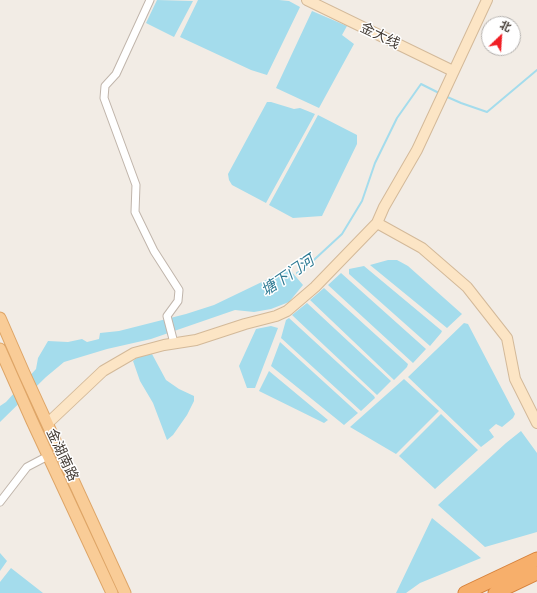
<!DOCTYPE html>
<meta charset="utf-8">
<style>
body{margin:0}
#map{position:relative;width:537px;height:593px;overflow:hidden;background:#f2ece5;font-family:"IBM Plex Sans","Noto Sans SC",sans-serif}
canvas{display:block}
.north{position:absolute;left:481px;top:16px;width:40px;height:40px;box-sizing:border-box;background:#fff;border:1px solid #b4b1ae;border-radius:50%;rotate:25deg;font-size:11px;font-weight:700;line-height:16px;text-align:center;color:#443c35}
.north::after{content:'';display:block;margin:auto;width:14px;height:18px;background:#f01e24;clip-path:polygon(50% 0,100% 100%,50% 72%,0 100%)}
</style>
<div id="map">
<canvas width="537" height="593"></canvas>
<div class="north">北</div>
</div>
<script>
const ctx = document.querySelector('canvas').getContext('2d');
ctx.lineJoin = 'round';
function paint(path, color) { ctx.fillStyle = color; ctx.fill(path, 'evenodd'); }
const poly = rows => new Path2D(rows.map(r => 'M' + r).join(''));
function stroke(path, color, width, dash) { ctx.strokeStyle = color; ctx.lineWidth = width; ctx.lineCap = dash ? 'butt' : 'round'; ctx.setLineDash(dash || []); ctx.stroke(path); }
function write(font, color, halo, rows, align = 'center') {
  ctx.font = font + ' "IBM Plex Sans","Noto Sans SC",sans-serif'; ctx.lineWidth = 3; ctx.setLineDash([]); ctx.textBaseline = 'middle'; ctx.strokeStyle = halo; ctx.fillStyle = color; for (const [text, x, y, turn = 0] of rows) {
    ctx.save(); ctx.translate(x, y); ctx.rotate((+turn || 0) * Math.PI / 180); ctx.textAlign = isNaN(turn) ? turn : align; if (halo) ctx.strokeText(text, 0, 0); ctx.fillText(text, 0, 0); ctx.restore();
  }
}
paint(poly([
 [157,0,193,1,174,37,146,23],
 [198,0,279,0,289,1,300,7,267,75,251,70,180,37],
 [312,11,347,26,342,35,354,44,319,108,276,88],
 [267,102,271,102,294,109,300,108,315,114,266,203,232,185,229,180,228,174],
 [318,115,357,135,357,144,322,216,293,218,269,205],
 [388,260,397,260,408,266,462,314,447,328,370,265],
 [364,266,442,331,441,333,430,346,349,274,349,269],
 [282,271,291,271,303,285,289,302,271,309,254,312,235,310,151,339,107,349,64,362,46,377,0,422,0,406,6,402,36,369,38,358,48,341,68,342,82,339,87,342,99,339,100,333,119,331,186,314,214,305,266,280],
 [341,273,426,349,413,363,328,285],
 [324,288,408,364,407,367,394,380,310,300],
 [307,303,391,381,377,395,292,315],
 [289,318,374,396,375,398,361,411,281,338,286,320],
 [464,323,468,324,515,414,513,418,502,427,496,424,489,430,494,437,481,447,408,377],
 [271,326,278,328,255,388,247,388,239,366,256,329],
 [280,342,358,413,344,425,271,366],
 [152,354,166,380,179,389,194,396,194,401,187,415,173,435,167,440,153,403,140,381,133,361,138,357],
 [269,371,328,420,324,423,259,391],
 [404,379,439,411,396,454,350,427],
 [441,414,478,450,435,489,399,456],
 [521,431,537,453,537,532,485,547,438,505,506,443],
 [432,518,481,558,420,583,406,593,396,593],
 [0,553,7,561,0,571],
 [11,568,43,593,0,593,0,582]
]), '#a4dcec');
stroke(poly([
 [445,96,461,103,487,112,537,70],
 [297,273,303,270,342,234,362,201,375,163,397,118,421,84,439,93]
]), '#a4dcec', 2);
const street = poly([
 [150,0,116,74,105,86,104,98,136,185,135,212,154,251,179,290,178,301,167,316,174,343],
 [0,502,27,467,48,456]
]);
const secondary = poly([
 [307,0,453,71],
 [377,223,422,248,467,287,507,338,515,379,537,423],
 [48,423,103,371,134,353,164,345,196,340,245,324,276,316,287,311,315,287,377,223,384,207,417,150,487,0]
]);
const primary = poly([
 [0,318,24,373,125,593],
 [0,349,32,421,112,593]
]);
const highway = poly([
 [465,593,537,559],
 [495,593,537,573]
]);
stroke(street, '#c0b5ab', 9);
stroke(secondary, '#d3b999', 12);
stroke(primary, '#dea567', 13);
stroke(highway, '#d6813b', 15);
stroke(street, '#fff', 7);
stroke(secondary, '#fce5c5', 10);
stroke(primary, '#f9cc97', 11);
stroke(highway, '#f7af6b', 13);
write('14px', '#443c35', '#fff', [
 ["金大线",380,36,26],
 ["金湖南路",62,455,65]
]);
write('italic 15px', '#2f7b94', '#fff', [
 ["塘下门河",288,276,-34]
]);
</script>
